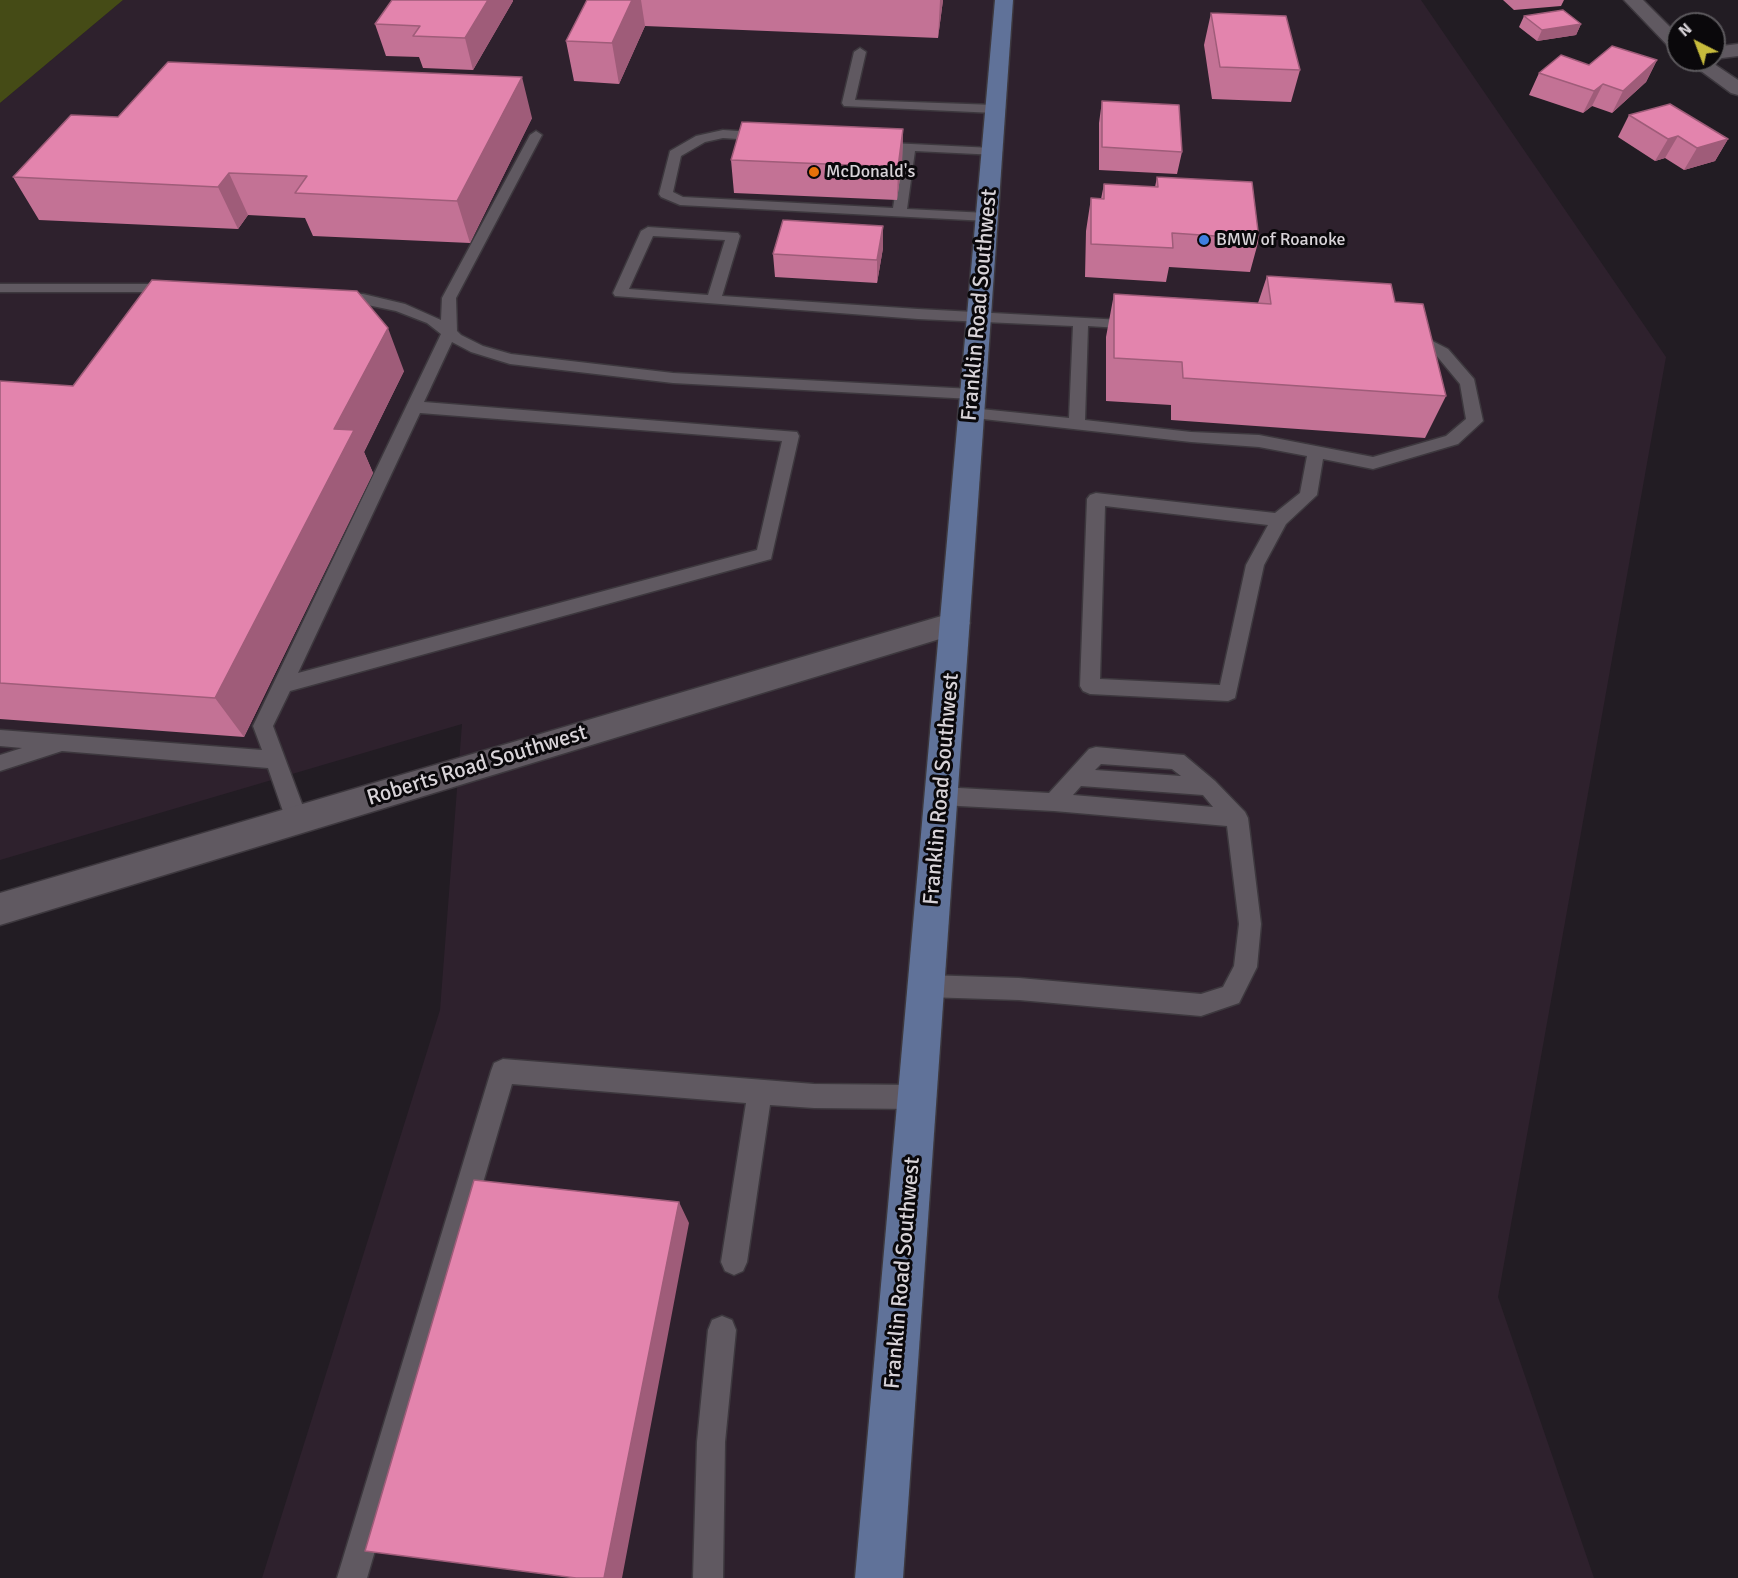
<!DOCTYPE html>
<style>
body{margin:0}
#map{position:relative;width:1738px;height:1578px;overflow:hidden;background:#221c23;font-family:Signika,sans-serif}
canvas{display:block}
.north{position:absolute;left:1666px;top:12px;width:60px;height:60px;box-sizing:border-box;background:#0a080b;border:2px solid #5c595d;border-radius:50%;rotate:318deg;font-size:16px;font-weight:700;line-height:24px;text-align:center;color:#d8d3d8}
.north::after{content:'';display:block;margin:auto;width:21px;height:27px;background:#c7bb3c;clip-path:polygon(50% 0,100% 100%,50% 72%,0 100%)}
</style>
<div id="map">
<canvas width="1738" height="1578"></canvas>
<div class="north">N</div>
</div>
<script>
const ctx = document.querySelector('canvas').getContext('2d');
ctx.lineJoin = 'round';
function paint(path, color) { ctx.fillStyle = color; ctx.fill(path, 'evenodd'); }
const poly = rows => new Path2D(rows.map(r => 'M' + r).join(''));
function stroke(path, color, width, dash) { ctx.strokeStyle = color; ctx.lineWidth = width; ctx.lineCap = dash ? 'butt' : 'round'; ctx.setLineDash(dash || []); ctx.stroke(path); }
function write(font, color, halo, rows, align = 'center') {
  ctx.font = font + ' Signika,sans-serif'; ctx.lineWidth = 6; ctx.setLineDash([]); ctx.textBaseline = 'middle'; ctx.strokeStyle = halo; ctx.fillStyle = color; for (const [text, x, y, turn = 0] of rows) {
    ctx.save(); ctx.translate(x, y); ctx.rotate((+turn || 0) * Math.PI / 180); ctx.textAlign = isNaN(turn) ? turn : align; if (halo) ctx.strokeText(text, 0, 0); ctx.fillText(text, 0, 0); ctx.restore();
  }
}
paint(poly([
 [123,0,1421,0,1666,357,1498,1297,1594,1578,262,1578,440,1010,462,724,0,860,0,103]
]), '#2e212d');
paint(poly([
 [0,0,123,0,0,103]
]), '#454b16');
const lane = poly([
 [860,48,866,52,855,100,995,105,1001,109,995,113,844,106,842,103,854,52,860,48],
 [723,130,767,133,774,137,767,141,723,138,705,142,681,156,673,192,683,197,893,208,902,151,871,148,869,145,871,142,992,148,997,149,999,152,997,155,915,151,907,209,987,213,994,217,987,221,680,205,661,197,659,194,670,151,696,136,723,130],
 [536,131,542,135,456,298,457,331,461,335,483,346,511,354,673,373,972,389,978,390,980,394,978,398,972,399,673,383,510,364,471,352,452,342,424,402,797,432,799,436,771,559,290,691,273,726,308,820,305,826,297,829,289,826,286,820,268,768,62,751,0,771,0,755,22,748,0,746,0,730,262,750,253,726,441,334,427,323,396,311,363,304,337,301,330,297,337,293,363,294,405,304,441,320,442,298,530,135,536,131],
 [420,413,782,441,757,550,298,673,420,413],
 [648,227,738,233,740,236,722,296,918,309,1141,321,1144,324,1141,327,1136,329,1088,326,1085,420,1191,432,1259,435,1373,457,1446,436,1466,419,1460,384,1436,355,1406,338,1403,335,1406,332,1411,330,1448,349,1474,379,1483,421,1458,444,1373,469,1323,459,1317,495,1286,524,1264,565,1235,698,1228,701,1090,694,1083,691,1080,686,1087,499,1090,495,1096,493,1275,513,1300,493,1307,456,1259,447,1191,442,965,417,963,413,965,409,971,408,1069,418,1073,326,918,319,615,296,613,293,641,231,648,227],
 [653,236,725,240,708,295,629,289,653,236],
 [1105,506,1268,525,1246,565,1220,685,1100,679,1105,506],
 [0,284,174,284,181,288,174,292,0,292,0,284],
 [1096,747,1184,755,1215,781,1245,812,1248,818,1261,924,1257,967,1239,1003,1201,1016,1019,1000,926,997,918,994,914,986,918,978,926,975,1019,978,1201,994,1223,987,1234,966,1239,924,1227,826,1054,811,941,805,934,802,930,796,934,790,941,787,1049,793,1089,749,1096,747],
 [1101,764,1172,769,1181,776,1095,770,1101,764],
 [1081,786,1203,795,1213,807,1073,795,1081,786],
 [503,1059,814,1084,917,1085,926,1088,929,1097,926,1106,917,1109,814,1108,770,1105,747,1262,743,1271,734,1275,725,1271,721,1262,746,1103,512,1084,367,1578,337,1578,491,1071,494,1063,503,1059],
 [722,1316,732,1320,736,1330,725,1442,723,1578,693,1578,697,1442,708,1330,712,1320,722,1316]
]);
const street = poly([
 [1624,0,1643,0,1678,35,1678,51,1671,49,1624,0],
 [1738,44,1738,56,1714,59,1714,47,1738,44],
 [1686,60,1708,60,1738,80,1738,95,1731,93,1686,60],
 [955,612,966,615,970,623,966,631,0,925,0,893,955,612]
]);
const primary = poly([
 [995,0,1013,0,903,1578,855,1578,995,0]
]);
stroke(lane, '#3d383e', 3);
stroke(street, '#3d383e', 3);
stroke(primary, '#3d383e', 3);
paint(lane, '#605961');
paint(street, '#605961');
paint(primary, '#607299');
paint(poly([
 [392,0,513,0,513,1,473,70,423,68,419,57,386,56,375,24],
 [587,0,943,0,938,38,645,26,619,84,574,81,566,41],
 [1503,0,1564,0,1561,6,1514,10],
 [1211,13,1300,70,1291,102,1212,99,1204,45],
 [1524,16,1581,24,1576,35,1537,41,1519,27],
 [1657,60,1646,82,1612,113,1592,106,1583,113,1529,95,1539,73,1589,65],
 [1102,101,1182,152,1177,174,1099,170,1099,123],
 [1629,115,1728,139,1715,161,1684,170,1665,158,1655,161,1618,137],
 [118,117,532,118,470,243,313,236,305,218,248,215,238,229,39,220,13,177],
 [903,129,902,162,897,200,734,193,731,160],
 [1157,177,1259,239,1250,272,1169,267,1166,282,1085,277,1086,231,1091,198,1101,199,1104,184,1155,187],
 [883,226,883,248,877,283,775,277,773,254],
 [1267,276,1395,302,1446,396,1425,438,1171,420,1171,405,1106,401,1106,337,1114,294,1258,303],
 [404,371,364,452,373,473,244,737,0,719,0,381,73,386]
]), '#c37295');
paint(poly([
 [488,0,513,0,513,1,473,70,465,38],
 [632,0,641,0,645,26,619,84,612,43],
 [940,0,943,0,938,38],
 [1581,24,1576,35,1537,41,1542,30],
 [1657,60,1646,82,1612,113,1623,91],
 [522,77,532,118,470,243,457,201],
 [1603,84,1592,106,1583,113,1594,91],
 [903,129,902,162,897,200,898,167],
 [1678,136,1665,158,1655,161,1668,139],
 [1728,139,1715,161,1684,170,1697,148],
 [229,173,248,215,238,229,218,187],
 [883,226,883,248,877,283,877,260],
 [388,328,404,371,364,452,373,473,244,737,215,698,334,429],
 [679,1202,689,1223,622,1578,604,1578]
]), '#9f5c79');
const building = poly([
 [392,0,488,0,465,38,413,36,420,26,375,24,392,0],
 [587,0,632,0,612,43,566,41,587,0],
 [1563,10,1581,24,1542,30,1524,16,1563,10],
 [1211,13,1286,16,1300,70,1220,67,1211,13],
 [1612,46,1657,60,1623,91,1603,84,1594,91,1539,73,1561,55,1589,65,1612,46],
 [168,62,522,77,457,201,295,193,307,176,229,173,218,187,13,177,71,115,118,117,168,62],
 [1102,101,1179,105,1182,152,1102,147,1102,101],
 [1670,104,1728,139,1697,148,1678,136,1668,139,1629,115,1670,104],
 [742,122,903,129,898,167,731,160,742,122],
 [1157,177,1252,182,1259,239,1172,233,1173,248,1091,244,1091,198,1104,199,1104,184,1158,187,1157,177],
 [783,220,883,226,877,260,773,254,783,220],
 [1267,276,1391,284,1395,302,1423,304,1446,396,1183,378,1182,362,1114,358,1114,294,1271,304,1267,276],
 [152,280,357,291,388,328,334,429,354,430,215,698,0,683,0,381,73,386,152,280],
 [474,1180,679,1202,604,1578,576,1578,365,1551,474,1180]
]);
paint(building, '#e384ad');
stroke(building, '#9f5c79', 1.5);
for (const [x, y, r, color] of [
 [814,172,6,"#e8710a"],
 [1204,240,6,"#3f7fe0"]
]) { const dot = new Path2D(); dot.arc(x, y, r, 0, 2 * Math.PI); ctx.fillStyle = color; ctx.fill(dot); stroke(dot, '#0a080b', 2); }
write('18px', '#d8d3d8', '#0a080b', [
 ["McDonald's",826,172],
 ["BMW of Roanoke",1216,240]
], 'left');
write('22px', '#d8d3d8', '#0a080b', [
 ["Franklin Road Southwest",980,305,-85],
 ["Roberts Road Southwest",477,766,-17],
 ["Franklin Road Southwest",942,789,-85],
 ["Franklin Road Southwest",903,1273,-85]
]);
</script>
